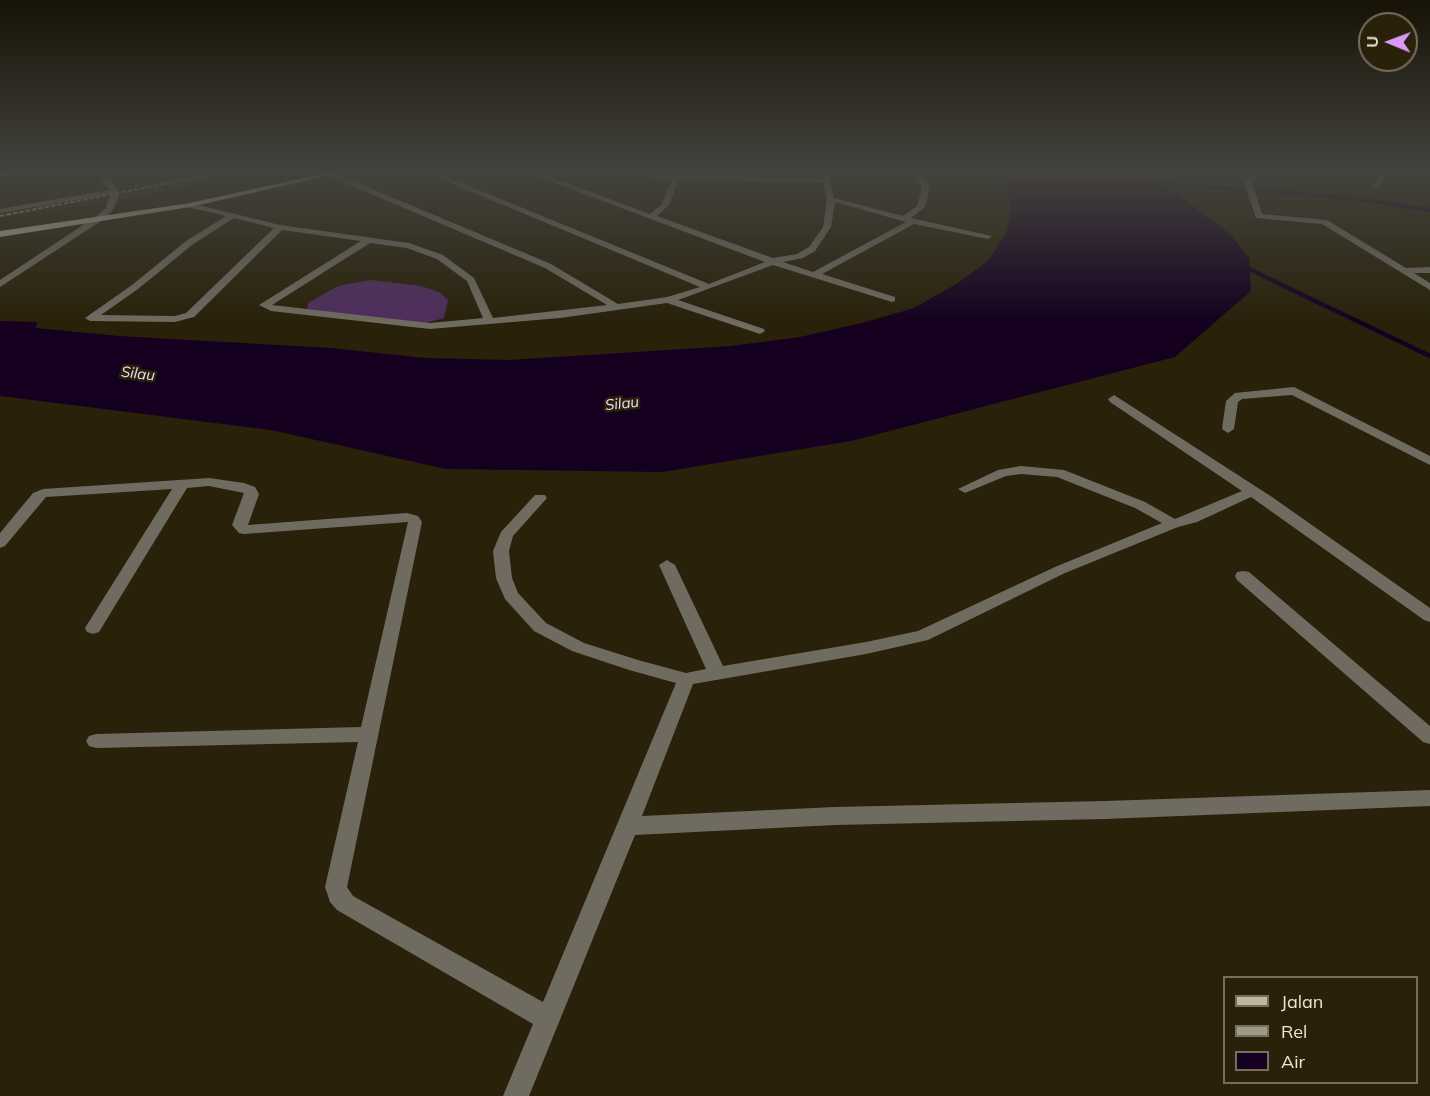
<!DOCTYPE html>
<style>
body{margin:0}
#map{position:relative;width:1430px;height:1096px;overflow:hidden;background:#29210a;font-family:Mulish,sans-serif}
canvas{display:block}
.legend{position:absolute;left:1223px;top:976px;width:195px;height:108px;box-sizing:border-box;background:#29210a;border:2px solid #766f5c;margin:0;padding:8px 10px;list-style:none;font-size:18px;color:#eae5d7}
.legend li{display:flex;align-items:center;gap:12px;height:30px}
.legend b{width:30px;border:2px solid #766f5c}
.north{position:absolute;left:1358px;top:12px;width:60px;height:60px;box-sizing:border-box;background:#29210a;border:2px solid #766f5c;border-radius:50%;rotate:271deg;font-size:16px;font-weight:700;line-height:24px;text-align:center;color:#eae5d7}
.north::after{content:'';display:block;margin:auto;width:21px;height:27px;background:#d99af8;clip-path:polygon(50% 0,100% 100%,50% 72%,0 100%)}
</style>
<div id="map">
<canvas width="1430" height="1096"></canvas>
<ul class="legend">
<li><b style="height:8px;background:#bfb7a0"></b>Jalan</li>
<li><b style="height:8px;background:#9e9886"></b>Rel</li>
<li><b style="height:16px;background:#15001f"></b>Air</li>
</ul>
<div class="north">U</div>
</div>
<script>
const ctx = document.querySelector('canvas').getContext('2d');
ctx.lineJoin = 'round';
function paint(path, color) { ctx.fillStyle = color; ctx.fill(path, 'evenodd'); }
const poly = rows => new Path2D(rows.map(r => 'M' + r).join(''));
function stroke(path, color, width, dash) { ctx.strokeStyle = color; ctx.lineWidth = width; ctx.lineCap = dash ? 'butt' : 'round'; ctx.setLineDash(dash || []); ctx.stroke(path); }
function write(font, color, halo, rows, align = 'center') {
  ctx.font = font + ' Mulish,sans-serif'; ctx.lineWidth = 5; ctx.setLineDash([]); ctx.textBaseline = 'middle'; ctx.strokeStyle = halo; ctx.fillStyle = color; for (const [text, x, y, turn = 0] of rows) {
    ctx.save(); ctx.translate(x, y); ctx.rotate((+turn || 0) * Math.PI / 180); ctx.textAlign = isNaN(turn) ? turn : align; if (halo) ctx.strokeText(text, 0, 0); ctx.fillText(text, 0, 0); ctx.restore();
  }
}
paint(poly([
 [210,171,263,171,104,203,0,218,0,212]
]), '#34290a');
paint(poly([
 [371,280,421,286,439,292,448,300,444,318,426,323,307,309,308,303,338,286]
]), '#4f2d5f');
paint(poly([
 [997,171,1147,171,1231,235,1249,258,1251,291,1175,357,851,441,662,472,446,469,271,430,0,396,0,321,37,322,36,328,119,336,331,348,425,358,509,360,731,346,800,337,862,323,914,308,958,283,989,260,1007,231,1011,209,1007,188]
]), '#15001f');
stroke(poly([
 [1158,183,1350,198,1430,210],
 [1243,266,1260,274]
]), '#15001f', 4);
stroke(poly([
 [1257,273,1430,356]
]), '#15001f', 4.5);
paint(poly([
 [97,171,105,171,118,191,118,199,112,211,101,221,0,287,0,280,95,217,106,208,110,194,0,213,0,209,109,190,97,171],
 [422,171,432,171,709,284,765,262,523,171,534,171,650,214,662,204,672,179,645,177,624,171,674,175,675,171,683,171,681,175,822,179,820,171,828,171,834,198,903,216,917,206,922,188,916,175,832,173,828,171,920,171,930,188,925,207,911,218,992,236,988,239,914,224,822,274,895,297,895,301,892,302,773,265,678,300,764,329,765,331,760,334,667,303,560,318,430,329,271,311,259,305,361,241,282,230,194,317,175,322,90,321,85,318,132,285,186,241,226,216,187,207,186,205,190,203,280,225,409,243,443,255,474,278,493,318,607,305,545,268,329,176,332,172,551,264,618,304,667,297,700,287,422,171],
 [679,179,823,183,827,199,823,227,809,247,797,254,773,258,657,216,669,205,679,179],
 [835,202,906,222,813,272,783,262,803,258,815,251,831,227,835,202],
 [234,218,274,228,186,313,175,316,101,315,138,289,192,245,234,218],
 [370,243,407,248,437,259,467,281,483,318,430,323,272,305,370,243],
 [1179,171,1266,171,1252,182,1262,214,1327,220,1406,268,1430,267,1430,273,1414,273,1430,283,1430,290,1322,224,1256,218,1244,182,1249,176,1183,173,1179,171],
 [1383,171,1391,171,1378,187,1372,187,1383,171],
 [1419,171,1430,171,1430,174,1420,173,1419,171],
 [1294,387,1430,456,1430,465,1292,395,1242,399,1238,402,1234,429,1228,433,1222,429,1226,401,1235,393,1294,387],
 [1114,395,1272,497,1430,608,1430,622,1424,620,1251,497,1197,522,1178,527,1065,573,928,640,866,654,693,684,642,816,835,807,1105,801,1430,790,1430,806,1105,819,835,825,635,835,529,1096,503,1096,533,1024,337,910,330,902,325,887,358,742,96,748,89,746,86,741,89,736,96,734,361,727,408,522,244,534,239,533,232,525,244,493,209,486,187,488,99,632,93,634,87,632,85,628,172,489,46,497,5,546,0,548,0,533,33,493,43,489,209,478,244,483,255,487,259,494,248,525,407,513,418,516,422,522,347,887,353,896,543,1002,676,683,629,670,572,651,534,631,505,599,496,578,493,551,501,532,535,495,545,495,547,498,513,536,509,551,512,578,518,593,546,623,584,643,638,660,686,673,706,669,659,565,667,560,675,565,723,666,866,642,918,631,1055,567,1162,523,1135,508,1057,477,1021,474,1006,476,965,493,958,489,998,470,1021,466,1064,470,1145,502,1175,519,1242,491,1110,402,1108,399,1114,395],
 [1243,571,1249,572,1430,726,1430,744,1423,742,1237,580,1235,576,1237,572,1243,571]
]), '#6f6b61');
paint(poly([
 [335,171,349,171,190,207,0,237,0,231,190,203,335,171]
]), '#bfb7a0');
paint(poly([
 [0,171,20,171,0,176,0,171]
]), '#dfd5ba');
stroke(poly([
 [0,216,231,171]
]), '#9e9886', 2, [4.5, 2]);
const sky = ctx.createLinearGradient(0, 0, 0, 324);
sky.addColorStop(0, '#171206');
sky.addColorStop(0.53, '#43433e');
sky.addColorStop(1, '#43433e00');
ctx.fillStyle = sky;
ctx.fillRect(0, 0, 1430, 324);
write('italic 15px', '#f0dafc', '#29210a', [
 ["Silau",138,374,7],
 ["Silau",622,404,-6]
]);
</script>
